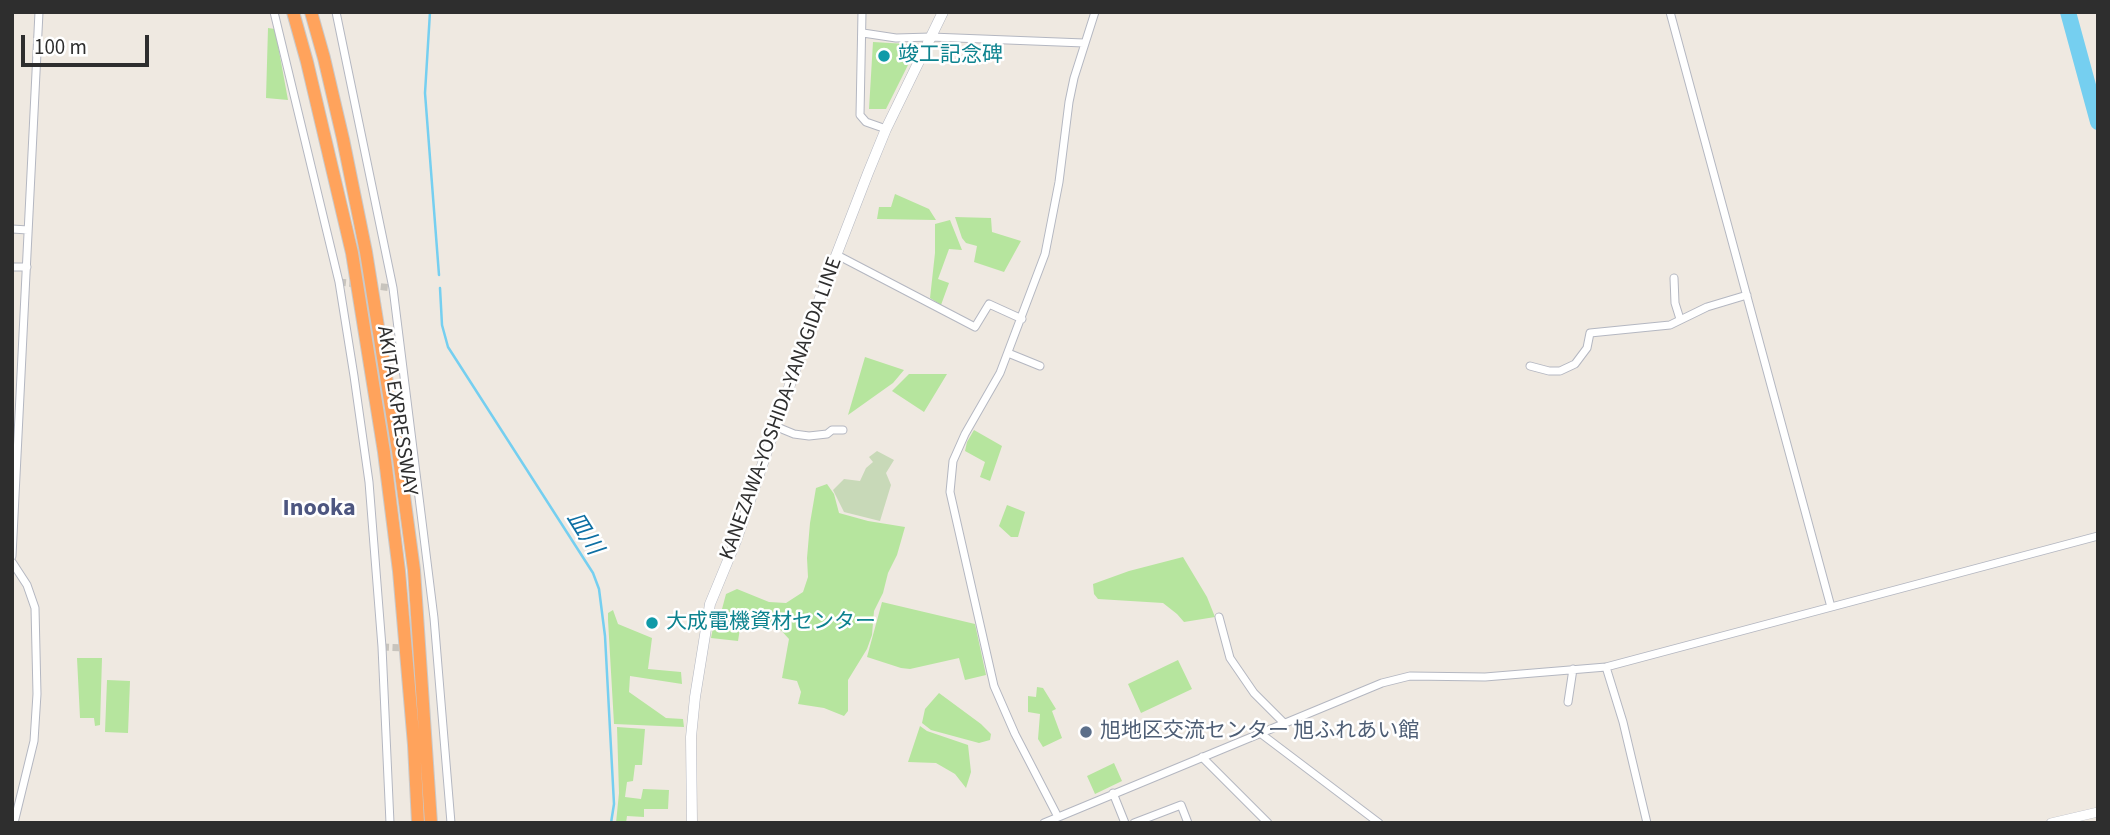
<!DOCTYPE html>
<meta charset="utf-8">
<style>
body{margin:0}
#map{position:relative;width:2110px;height:835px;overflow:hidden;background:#efe9e1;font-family:"Source Sans 3",sans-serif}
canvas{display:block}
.frame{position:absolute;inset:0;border:14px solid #2e2e2e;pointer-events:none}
.scale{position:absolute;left:21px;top:35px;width:128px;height:32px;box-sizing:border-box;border:4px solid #2e2e2e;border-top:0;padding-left:9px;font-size:21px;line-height:24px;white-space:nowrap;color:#2e2e2e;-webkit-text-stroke:5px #fff;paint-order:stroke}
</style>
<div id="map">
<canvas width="2110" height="835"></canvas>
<div class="frame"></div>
<div class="scale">100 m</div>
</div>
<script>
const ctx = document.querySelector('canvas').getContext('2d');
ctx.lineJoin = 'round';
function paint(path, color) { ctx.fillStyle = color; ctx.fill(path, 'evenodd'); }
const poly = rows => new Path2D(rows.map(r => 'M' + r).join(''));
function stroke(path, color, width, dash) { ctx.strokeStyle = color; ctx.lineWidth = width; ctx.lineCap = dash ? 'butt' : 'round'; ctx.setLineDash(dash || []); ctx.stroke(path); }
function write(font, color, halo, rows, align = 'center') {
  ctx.font = font + ' "Source Sans 3","Noto Sans JP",sans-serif'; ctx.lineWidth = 5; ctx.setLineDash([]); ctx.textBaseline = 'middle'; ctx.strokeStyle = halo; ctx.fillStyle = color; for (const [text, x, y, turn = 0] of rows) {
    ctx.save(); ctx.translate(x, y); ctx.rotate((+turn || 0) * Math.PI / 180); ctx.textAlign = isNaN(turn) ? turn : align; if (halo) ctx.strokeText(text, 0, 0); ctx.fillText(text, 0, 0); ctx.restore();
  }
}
paint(poly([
 [268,28,275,29,288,100,266,98],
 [873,42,907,44,916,49,886,109,869,109],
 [895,194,929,209,936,220,877,219,879,207,891,207],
 [955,217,991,218,992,232,1021,241,1004,272,974,262,977,246,966,243,962,238],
 [950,220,962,250,949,249,938,279,949,283,941,305,930,298,935,253,935,224],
 [865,357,904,370,893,383,848,415],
 [909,374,947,374,924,412,892,391],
 [974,430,1002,446,990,481,980,477,985,462,965,451,967,442],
 [827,484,834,494,839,513,868,521,905,527,897,555,888,573,883,593,874,611,872,635,867,649,848,680,848,711,844,716,824,708,798,704,801,692,797,681,782,678,789,639,777,626,726,617,722,609,726,594,737,589,769,602,786,603,803,592,808,577,807,558,810,523,816,488],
 [1007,505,1025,512,1018,537,1011,537,999,526],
 [1183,557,1207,597,1215,617,1184,622,1177,614,1163,603,1098,599,1094,594,1093,584,1129,571],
 [882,602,975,624,986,675,965,680,959,658,910,669,901,668,867,657],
 [613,610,618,624,652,638,648,669,681,672,682,684,630,676,629,692,666,718,683,719,684,727,614,724,608,620,608,613],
 [715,618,741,622,738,641,711,638],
 [77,658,102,658,100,725,95,726,94,718,80,718],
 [1178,660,1192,689,1141,713,1128,684],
 [107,680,130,681,128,733,105,732],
 [1037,687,1043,688,1056,709,1052,711,1062,738,1043,747,1038,739,1040,714,1028,712,1028,696,1036,697],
 [939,693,981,724,991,734,990,740,979,743,931,730,922,723,925,709],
 [920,726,927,731,968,745,971,772,966,788,955,774,936,763,908,762],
 [617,727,645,729,642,765,635,765,633,781,627,782,625,797,641,799,643,789,669,790,668,809,644,809,644,817,627,816,626,823,616,823,619,793],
 [1114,763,1122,781,1095,794,1087,776]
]), '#b6e59e');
paint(poly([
 [877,451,894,460,886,473,891,485,880,521,844,512,833,490,844,479,860,481,866,468,873,462,869,457]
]), '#c8d9b8');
stroke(poly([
 [430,12,425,93,439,275],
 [440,288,442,325,448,347,593,573,599,589,605,636,614,804,611,823]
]), '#75cff0', 2.5);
stroke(poly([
 [2068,12,2098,122]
]), '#75cff0', 16);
stroke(poly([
 [339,282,393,288],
 [382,647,407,648]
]), '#c8c4bd', 7, [7, 3.5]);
const minor = poly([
 [274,12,339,282,354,376,369,482,382,647,390,823],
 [336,12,393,288,434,618,451,823],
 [862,12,860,115,866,122,886,129],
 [1670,12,1831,607],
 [863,33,896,38,931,37,1084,43],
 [12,229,28,230],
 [837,255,975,327,989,304,1022,319],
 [12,267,27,267],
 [1674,278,1675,303,1680,319],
 [1008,353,1040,366],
 [1530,366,1549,371,1560,371,1575,364,1587,348,1590,333,1670,325,1707,307,1747,295],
 [777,427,794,434,809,436,827,434,832,430,843,430],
 [12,556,39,12],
 [12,562,27,585,35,608,37,694,34,741,14,823],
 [1219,617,1230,658,1254,693,1284,723],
 [1606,667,1623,722,1647,823],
 [1568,702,1573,669],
 [1260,733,1379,823],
 [1202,757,1268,823],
 [1113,793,1125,823],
 [1058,817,1015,734,994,686,950,492,953,461,965,434,1000,373,1045,254,1059,182,1069,102,1074,78,1095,12],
 [1044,823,1382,683,1410,676,1485,677,1606,667,2098,536],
 [1134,823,1181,805,1188,823]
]);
const tertiary = poly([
 [2051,823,2098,812]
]);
const secondary = poly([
 [692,823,691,737,695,697,710,604,736,541,822,292,868,173,886,129,943,12]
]);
const motorway = poly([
 [293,12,307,62,352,253,384,452,399,571,414,745,418,823],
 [311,12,324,58,343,139,366,252,398,451,414,570,431,823]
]);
stroke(minor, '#b4b7c1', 9);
stroke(tertiary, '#b4b7c1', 10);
stroke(secondary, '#b4b7c1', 11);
stroke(motorway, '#c9c9c9', 14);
stroke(minor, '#fff', 7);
stroke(tertiary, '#fff', 9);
stroke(secondary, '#fff', 10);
stroke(motorway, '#ffa35c', 12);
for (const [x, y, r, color] of [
 [884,56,7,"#0f9aa8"],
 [652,623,7,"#0f9aa8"],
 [1086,732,7,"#5c6f8a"]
]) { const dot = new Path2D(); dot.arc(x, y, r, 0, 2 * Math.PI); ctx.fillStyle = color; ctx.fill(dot); stroke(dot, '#fff', 2.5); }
write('21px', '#0d838f', '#fff', [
 ["竣工記念碑",898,56],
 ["大成電機資材センター",666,623]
], 'left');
write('21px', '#2e2e2e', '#fff', [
 ["KANEZAWA-YOSHIDA-YANAGIDA LINE",782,409,-70],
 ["AKITA EXPRESSWAY",396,411,81]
]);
write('21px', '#4e5e75', '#fff', [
 ["旭地区交流センター 旭ふれあい館",1100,732]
], 'left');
write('italic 23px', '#0d6fa3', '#fff', [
 ["皿川",583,534,58]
]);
write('bold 24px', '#4d5680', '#fff', [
 ["Inooka",319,510]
]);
</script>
